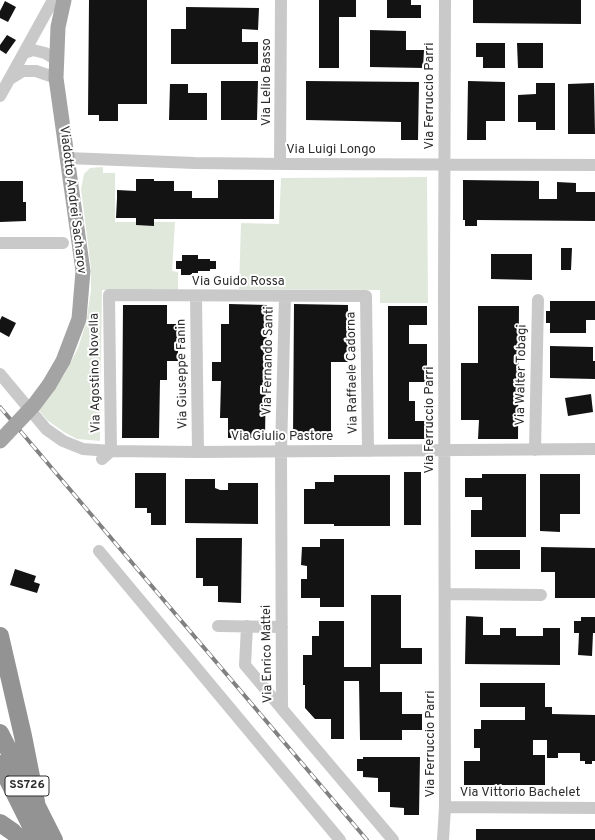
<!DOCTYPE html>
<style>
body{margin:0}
canvas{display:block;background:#fff}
</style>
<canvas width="595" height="840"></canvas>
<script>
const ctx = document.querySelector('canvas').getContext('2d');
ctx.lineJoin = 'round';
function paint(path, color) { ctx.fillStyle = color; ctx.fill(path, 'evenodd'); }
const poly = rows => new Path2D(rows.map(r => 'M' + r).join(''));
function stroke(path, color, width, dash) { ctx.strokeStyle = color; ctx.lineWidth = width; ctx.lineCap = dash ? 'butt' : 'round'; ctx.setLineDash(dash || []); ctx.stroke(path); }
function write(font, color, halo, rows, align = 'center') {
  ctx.font = font + ' Overpass,sans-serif'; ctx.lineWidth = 4; ctx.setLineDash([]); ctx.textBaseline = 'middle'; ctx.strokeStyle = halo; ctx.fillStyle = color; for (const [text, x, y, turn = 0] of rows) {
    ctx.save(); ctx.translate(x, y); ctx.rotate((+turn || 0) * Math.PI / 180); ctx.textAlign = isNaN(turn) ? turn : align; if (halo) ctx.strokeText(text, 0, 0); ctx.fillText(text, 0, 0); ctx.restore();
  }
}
paint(poly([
 [103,167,103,173,115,173,115,222,175,222,172,271,178,272,178,290,102,290,100,441,77,439,64,432,47,420,38,409,64,375,78,348,86,323,91,290,91,268,81,189,84,174,90,168],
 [427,177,428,303,380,303,380,290,239,289,241,223,279,224,281,178]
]), '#e0e8db');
paint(poly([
 [89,0,147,0,147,104,118,104,118,121,99,121,99,115,88,115],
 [319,0,356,0,356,17,339,17,339,68,319,68],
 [387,0,411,0,411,5,421,5,421,18,387,18],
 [473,0,581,0,581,24,473,23],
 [5,1,16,7,8,22,0,18,0,11],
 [186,7,259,8,258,30,242,29,242,42,258,42,258,64,171,64,171,29,186,29],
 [370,30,406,31,406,50,424,50,423,68,370,67],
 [7,35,16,40,6,54,0,50,0,45],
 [476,43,505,43,505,68,483,68,483,57,476,57],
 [517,43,543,43,543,68,518,68],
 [221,81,258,81,257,120,221,120],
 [306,81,419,82,418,140,401,140,401,122,306,120],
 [468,81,505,82,505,121,486,121,486,140,467,140],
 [536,83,555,83,555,130,536,130,536,122,518,122,518,95,536,94],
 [594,83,595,134,568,134,568,84],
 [170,84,188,84,188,93,207,93,207,120,169,120],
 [136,179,154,179,154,181,174,181,174,191,192,191,192,198,218,198,218,180,274,180,274,219,154,219,154,226,136,225,136,218,116,218,117,198,117,190,136,191],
 [463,180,539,181,539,199,557,199,557,182,576,183,576,192,595,192,595,221,477,220,477,226,465,226,465,220,463,220],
 [0,181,23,181,23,202,26,202,26,221,0,222],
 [561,248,572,248,571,270,561,270],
 [491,254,532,254,532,280,491,279],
 [182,255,198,255,198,259,210,259,210,261,216,261,216,269,210,269,210,271,198,271,198,273,192,273,192,275,181,275,181,269,176,269,176,261,182,261],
 [550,301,595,301,595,320,586,320,586,333,550,333,550,323,546,323,546,311,550,311],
 [229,304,267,305,265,438,228,438,228,418,220,418,221,381,212,381,212,362,221,362,221,324,229,324],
 [294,304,348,305,348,362,331,362,331,439,293,438],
 [123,305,167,305,167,324,178,324,178,361,167,361,167,380,160,380,159,438,122,438],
 [388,306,427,306,427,325,409,325,409,344,427,344,427,382,409,382,409,401,415,401,415,421,426,421,426,439,388,439],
 [478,306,519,306,518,439,478,439,479,420,461,420,461,363,478,363],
 [2,316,16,323,9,337,0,332,0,320],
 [550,346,593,347,593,361,595,361,595,379,550,378],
 [591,394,593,412,568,416,565,398],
 [404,472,421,472,421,525,404,525],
 [135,473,166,473,166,525,151,525,151,513,147,513,147,508,135,508],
 [482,474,526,474,526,537,471,537,471,510,482,510,482,497,465,497,465,478,482,478],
 [540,474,580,474,580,514,560,514,560,532,540,531],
 [334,475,390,475,390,526,334,526,334,524,304,524,304,489,315,489,315,482,334,482],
 [185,479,215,479,215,488,220,490,228,490,228,483,258,483,258,524,185,523],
 [196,538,242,538,241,603,218,602,218,586,203,586,203,578,196,578],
 [320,539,344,539,344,607,320,607,320,598,301,598,301,579,307,579,307,566,301,565,302,547,320,547],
 [541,547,595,548,595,598,555,598,555,572,541,572],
 [475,550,520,550,520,569,475,569],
 [15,569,36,576,34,582,40,584,37,593,10,585],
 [371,595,401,595,401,648,422,648,422,664,380,664,380,692,402,692,402,714,422,714,422,730,402,730,402,740,360,740,359,681,344,681,344,739,331,739,331,719,315,719,305,708,305,685,303,685,303,655,312,655,312,636,319,636,319,621,344,621,344,667,371,667],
 [466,616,483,617,483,635,500,635,500,628,516,628,516,636,543,636,543,628,560,628,560,665,465,664],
 [581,617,595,617,595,633,593,633,592,656,578,655,579,633,574,633,574,621,581,621],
 [480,683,545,683,545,707,552,707,552,714,595,715,595,761,592,761,592,764,585,764,585,761,580,761,580,753,558,753,558,758,547,758,547,740,533,740,533,755,545,755,545,785,464,785,464,761,480,761,480,748,474,748,474,729,481,729,481,720,525,720,525,707,480,707],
 [363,757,420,757,419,815,404,815,404,808,390,807,390,792,378,792,378,778,363,777,363,771,357,771,357,759,363,759],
 [476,829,595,829,595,840,476,840]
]), '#131313');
stroke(poly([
 [24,53,33,50,45,53,57,60],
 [10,79,23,71,36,71,56,78],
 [0,96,53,0],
 [67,158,195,163,286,164,595,165],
 [280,164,281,0],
 [0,243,63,243],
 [196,296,198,452],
 [285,296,281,451,282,709,393,840],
 [0,374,46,429,63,441,83,449,111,451,198,452,595,449],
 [535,450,538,300],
 [102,459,111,451,109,295,366,296,368,451],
 [99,551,340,840],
 [445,594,541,595],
 [218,626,282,627],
 [247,626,245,665,282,709],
 [445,807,595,808],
 [443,840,445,807,444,291,445,0]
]), '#c9c9c9', 12);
stroke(poly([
 [49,385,63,361,79,319,83,271,56,78,58,27,64,0]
]), '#a4a4a4', 15);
stroke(poly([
 [0,636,23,736,37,807],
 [0,733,54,840],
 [0,764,38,840],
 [0,823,13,832,21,840]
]), '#939393', 18);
const rail = poly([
 [0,407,367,840]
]);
stroke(rail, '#818181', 4);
stroke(rail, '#fff', 2.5, [8]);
stroke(poly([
 [0,441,34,405,49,385]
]), '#a4a4a4', 15);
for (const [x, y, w] of [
 [27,786,44]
]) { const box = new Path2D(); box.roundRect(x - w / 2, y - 10, w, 20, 3); ctx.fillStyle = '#fff'; ctx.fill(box); stroke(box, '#2c2c2c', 1); }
write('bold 12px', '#2c2c2c', null, [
 ["SS726",27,786]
]);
write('13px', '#2c2c2c', '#fff', [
 ["Via Lelio Basso",267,82,-90],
 ["Via Ferruccio Parri",430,96,-90],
 ["Via Luigi Longo",331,150],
 ["Viadotto Andrei Sacharov",72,200,83],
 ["Via Guido Rossa",238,282],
 ["Via Fernando Santi",269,361,-89],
 ["Via Agostino Novella",96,373,-91],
 ["Via Raffaele Cadorna",353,373,-91],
 ["Via Giuseppe Fanin",183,374,-91],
 ["Via Walter Tobagi",522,375,-89],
 ["Via Ferruccio Parri",430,420,-90],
 ["Via Giulio Pastore",282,437],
 ["Via Enrico Mattei",268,654,-91],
 ["Via Ferruccio Parri",431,744,-90],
 ["Via Vittorio Bachelet",520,793]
]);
</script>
